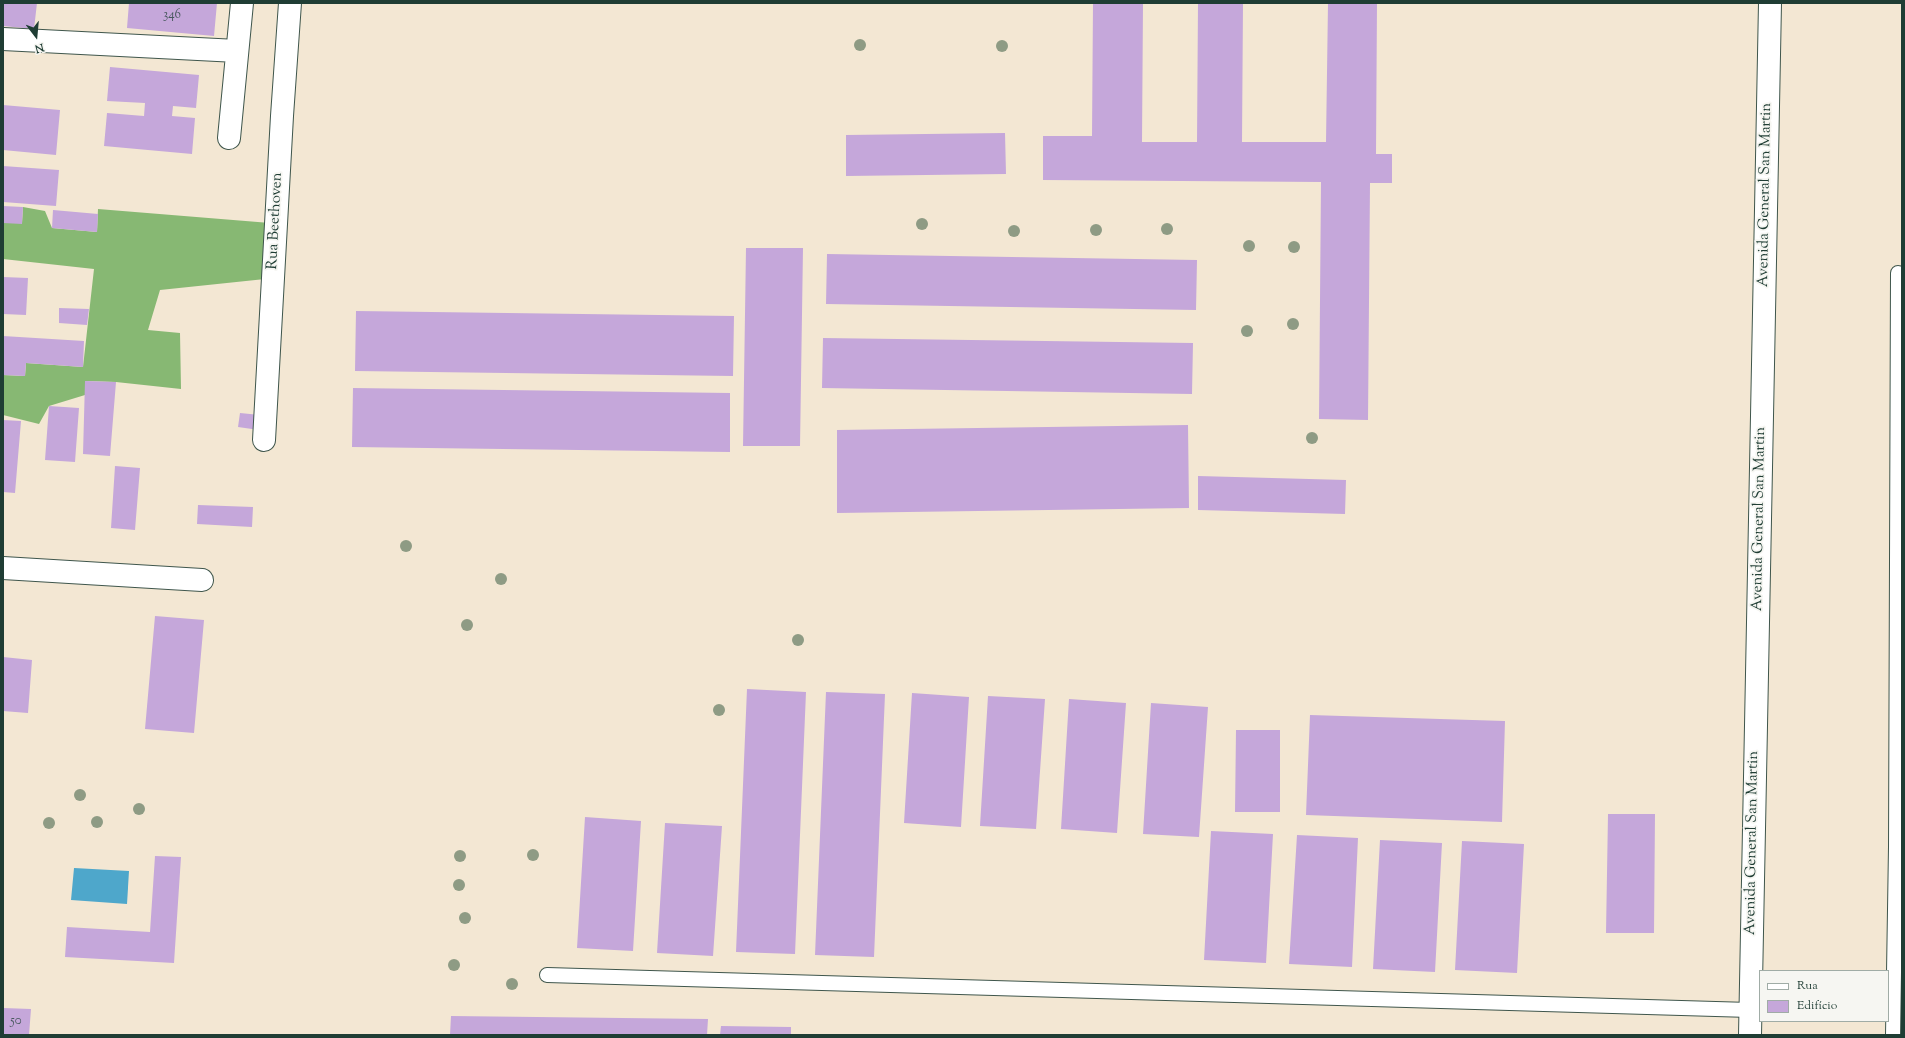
<!DOCTYPE html>
<meta charset="utf-8">
<style>
body{margin:0}
#map{position:relative;width:1905px;height:1038px;overflow:hidden;background:#f3e7d3;font-family:"Sorts Mill Goudy",serif}
canvas{display:block}
.frame{position:absolute;inset:0;border:4px solid #1f3d34;pointer-events:none}
.legend{position:absolute;left:1759px;top:970px;width:130px;height:52px;box-sizing:border-box;background:#f6f6f2;border:1px solid #a0aca6;margin:0;padding:5px 7px;list-style:none;font-size:12px;color:#1f3d34}
.legend li{display:flex;align-items:center;gap:8px;height:20px}
.legend b{width:20px;border:1px solid #a0aca6}
.north{position:absolute;left:16px;top:16px;width:40px;height:40px;-webkit-text-stroke:3px #f6f6f2;paint-order:stroke;rotate:164deg;font-size:11px;font-weight:700;line-height:16px;text-align:center;color:#1f3d34}
.north::after{content:'';display:block;margin:auto;width:14px;height:18px;background:#1f3d34;clip-path:polygon(50% 0,100% 100%,50% 72%,0 100%)}
</style>
<div id="map">
<canvas width="1905" height="1038"></canvas>
<div class="frame"></div>
<ul class="legend">
<li><b style="height:5px;background:#fff"></b>Rua</li>
<li><b style="height:11px;background:#c5a7da"></b>Edifício</li>
</ul>
<div class="north">N</div>
</div>
<script>
const ctx = document.querySelector('canvas').getContext('2d');
ctx.lineJoin = 'round';
function paint(path, color) { ctx.fillStyle = color; ctx.fill(path, 'evenodd'); }
const poly = rows => new Path2D(rows.map(r => 'M' + r).join(''));
function stroke(path, color, width, dash) { ctx.strokeStyle = color; ctx.lineWidth = width; ctx.lineCap = dash ? 'butt' : 'round'; ctx.setLineDash(dash || []); ctx.stroke(path); }
function write(font, color, halo, rows, align = 'center') {
  ctx.font = font + ' "Sorts Mill Goudy",serif'; ctx.lineWidth = 3.5; ctx.setLineDash([]); ctx.textBaseline = 'middle'; ctx.strokeStyle = halo; ctx.fillStyle = color; for (const [text, x, y, turn = 0] of rows) {
    ctx.save(); ctx.translate(x, y); ctx.rotate((+turn || 0) * Math.PI / 180); ctx.textAlign = isNaN(turn) ? turn : align; if (halo) ctx.strokeText(text, 0, 0); ctx.fillText(text, 0, 0); ctx.restore();
  }
}
paint(poly([
 [23,207,45,211,52,228,97,232,98,209,270,223,265,279,160,290,148,330,180,333,181,389,116,382,85,381,85,395,49,406,39,424,3,415,3,375,25,376,26,363,83,367,94,269,3,259,3,223,22,223]
]), '#87b873');
paint(poly([
 [74,868,129,871,127,904,71,900]
]), '#4ea7cb');
paint(poly([
 [3,3,37,3,34,29,3,26],
 [129,3,217,3,214,36,127,28],
 [1093,3,1143,3,1142,142,1197,142,1198,3,1243,3,1242,142,1326,142,1328,3,1377,3,1376,154,1392,154,1392,183,1370,183,1368,420,1319,419,1321,182,1043,180,1043,136,1092,136],
 [110,67,199,75,196,108,173,106,172,116,195,118,192,154,104,146,107,113,144,116,145,103,107,101],
 [3,105,60,110,56,155,3,150],
 [1005,133,1006,174,846,176,846,135],
 [3,166,59,170,56,206,3,202],
 [3,206,23,207,22,224,3,223],
 [53,210,98,214,97,232,52,228],
 [746,248,803,248,800,446,743,446],
 [827,254,1197,260,1196,310,826,304],
 [3,277,28,278,26,315,3,314],
 [59,308,89,309,87,325,59,323],
 [356,311,734,316,733,376,355,371],
 [3,336,84,341,83,367,26,363,25,376,3,375],
 [823,338,1193,343,1192,394,822,388],
 [85,381,116,382,110,456,83,454],
 [353,388,730,393,730,452,352,447],
 [49,406,79,408,75,462,45,460],
 [240,413,260,415,259,430,238,427],
 [3,420,21,421,15,493,3,492],
 [1188,425,1189,508,837,513,837,430],
 [115,466,140,468,135,530,111,528],
 [1198,476,1346,480,1345,514,1198,510],
 [198,505,253,507,252,527,197,524],
 [155,616,204,620,194,733,145,729],
 [3,657,32,660,28,713,3,711],
 [747,689,806,692,795,954,736,952],
 [826,692,885,694,874,957,815,955],
 [912,693,969,697,961,827,904,823],
 [988,696,1045,699,1036,829,980,826],
 [1069,699,1126,703,1117,833,1061,829],
 [1151,703,1208,707,1199,837,1143,834],
 [1310,715,1505,721,1502,822,1306,815],
 [1236,730,1280,730,1280,812,1235,812],
 [1608,814,1655,814,1654,933,1606,933],
 [585,817,641,821,633,951,577,948],
 [665,823,722,826,713,956,657,953],
 [1211,831,1273,834,1266,963,1204,960],
 [1297,835,1358,838,1352,967,1289,964],
 [1380,840,1442,843,1435,972,1373,969],
 [1462,841,1524,844,1517,973,1455,970],
 [155,856,181,857,174,963,65,957,67,927,150,932],
 [3,1008,31,1009,29,1035,3,1035],
 [451,1016,708,1019,707,1035,450,1035],
 [721,1026,791,1027,791,1035,720,1035]
]), '#c5a7da');
const lane = poly([
 [547,975,1750,1010],
 [1893,1035,1896,847,1898,273]
]);
const street = poly([
 [3,39,237,51],
 [229,138,242,3],
 [264,440,282,116,290,3],
 [3,568,202,580]
]);
const primary = poly([
 [1750,1035,1770,3]
]);
stroke(lane, '#3f564c', 16);
stroke(street, '#3f564c', 24);
stroke(primary, '#3f564c', 24);
stroke(lane, '#fff', 14);
stroke(street, '#fff', 22);
stroke(primary, '#fff', 22);
ctx.fillStyle = '#8e9b84';
for (const [x, y] of [
 [860,45],
 [1002,46],
 [922,224],
 [1167,229],
 [1096,230],
 [1014,231],
 [1249,246],
 [1294,247],
 [1293,324],
 [1247,331],
 [1312,438],
 [406,546],
 [501,579],
 [467,625],
 [798,640],
 [719,710],
 [80,795],
 [139,809],
 [97,822],
 [49,823],
 [533,855],
 [460,856],
 [459,885],
 [465,918],
 [454,965],
 [512,984]
]) { ctx.beginPath(); ctx.arc(x, y, 6, 0, 2 * Math.PI); ctx.fill(); }
write('13px', '#48585e', null, [
 ["346",172,16],
 ["50",16,1022]
]);
write('15px', '#1f3d34', '#f6f6f2', [
 ["Avenida General San Martin",1766,195,-89],
 ["Rua Beethoven",276,221,-87],
 ["Avenida General San Martin",1760,519,-89],
 ["Avenida General San Martin",1753,843,-89]
]);
</script>
